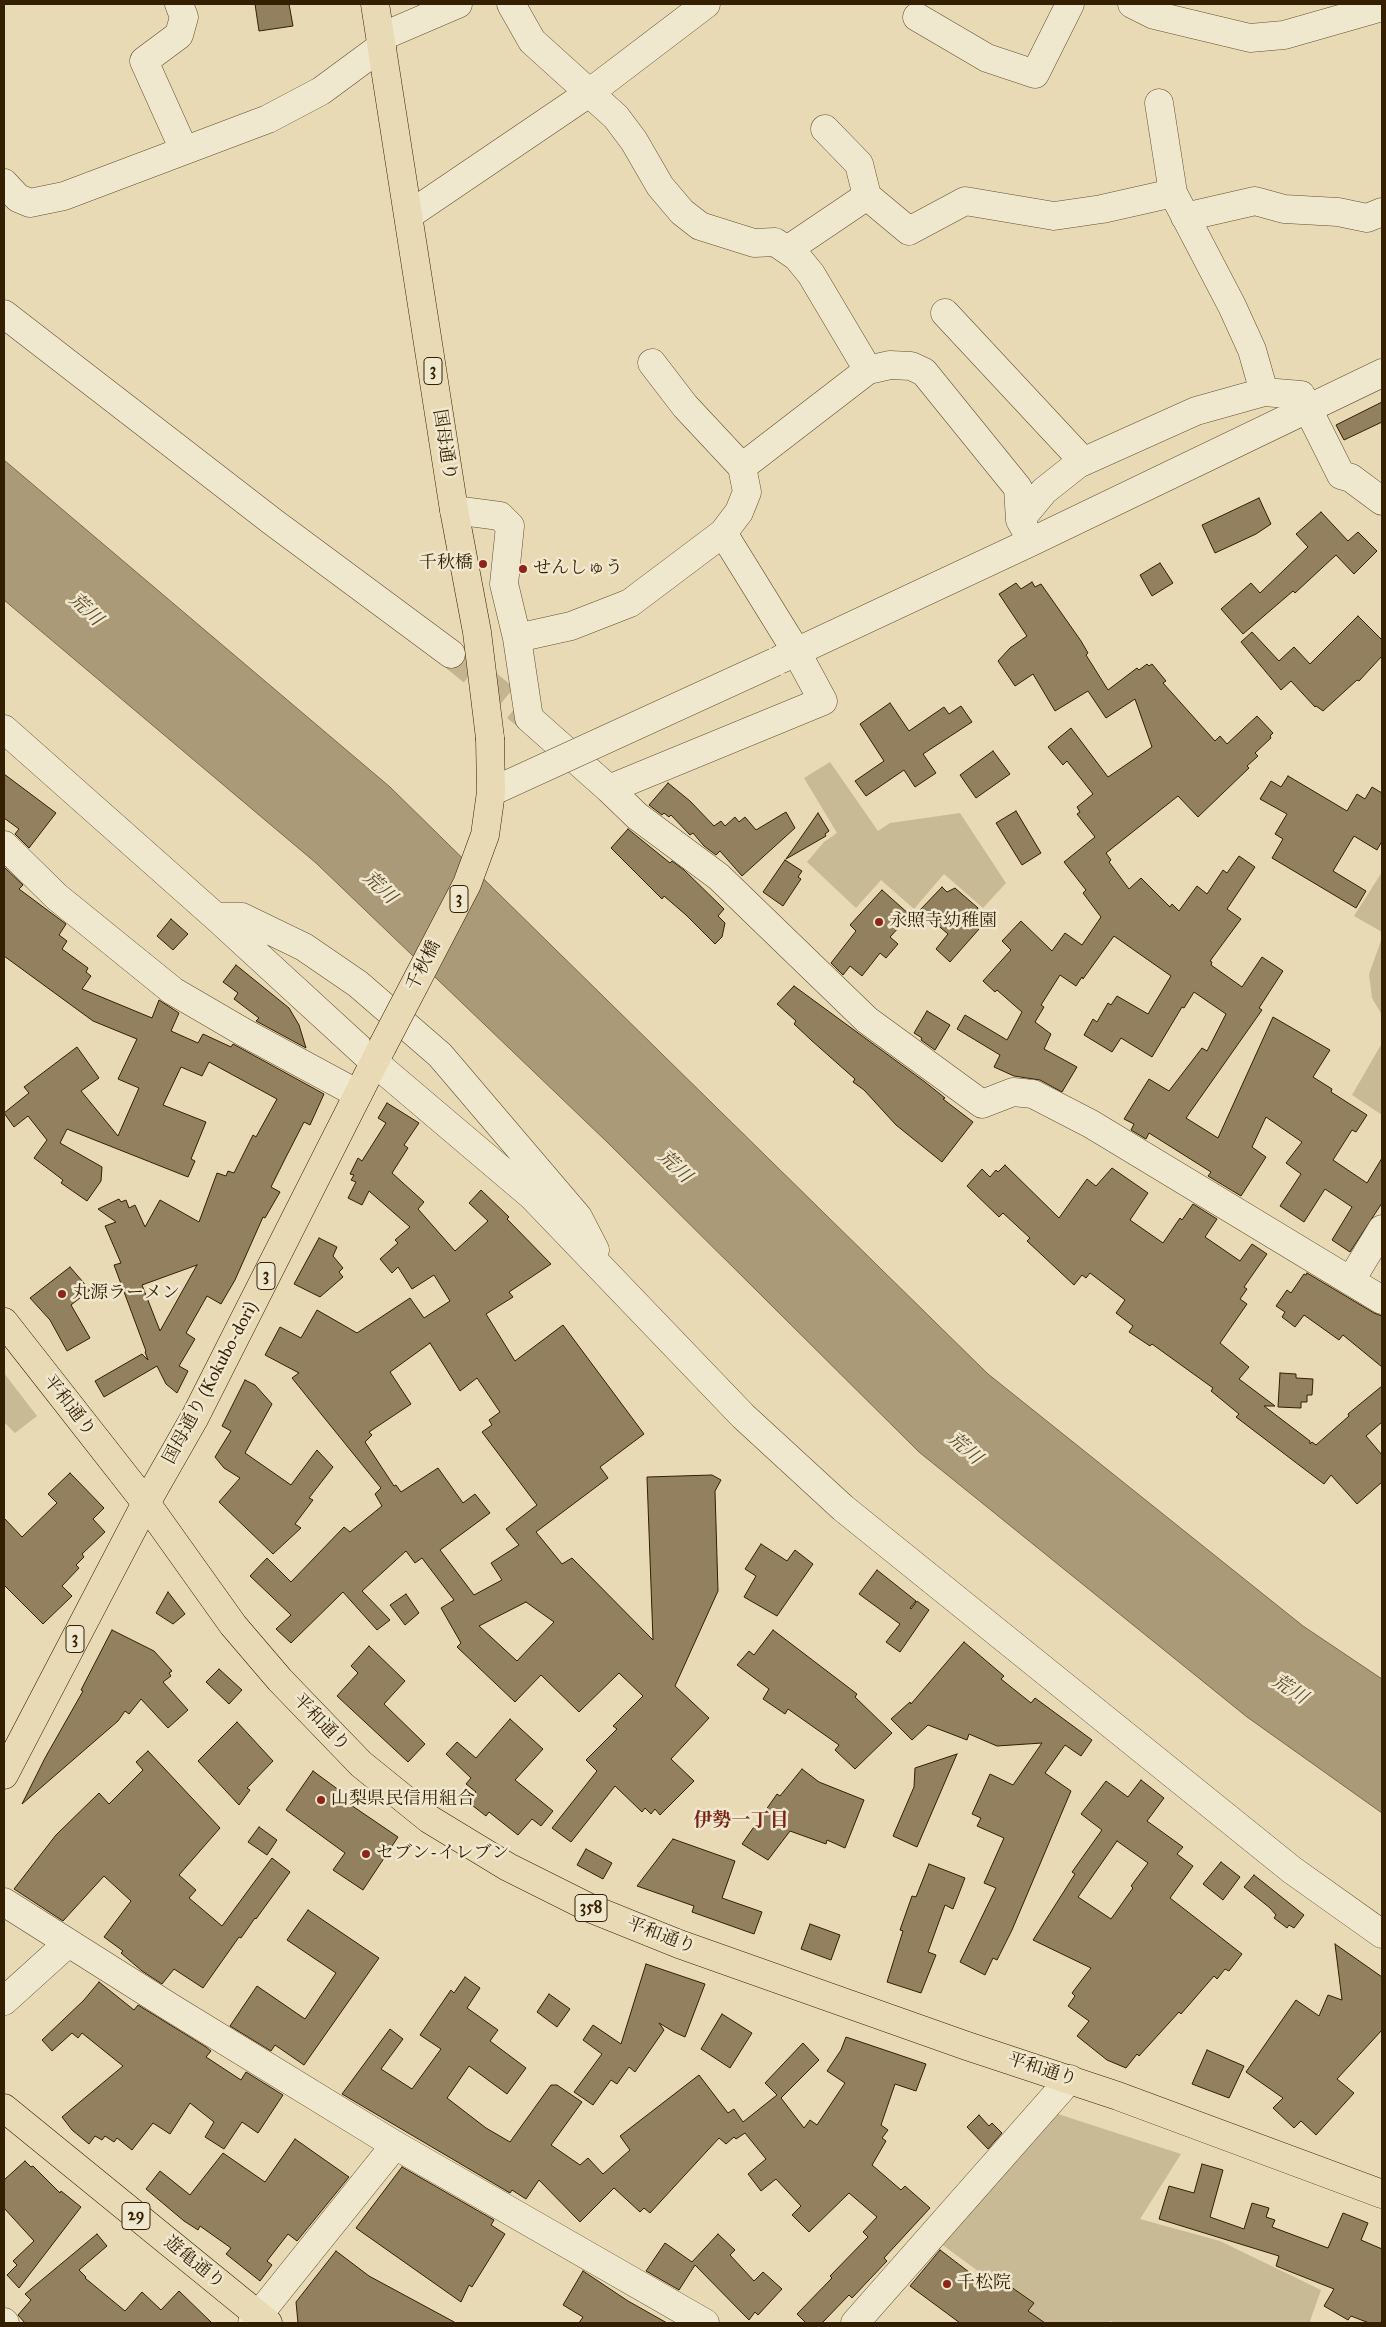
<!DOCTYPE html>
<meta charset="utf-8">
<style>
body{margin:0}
#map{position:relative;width:1386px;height:2327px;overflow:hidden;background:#e8dab5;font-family:"IM FELL Great Primer",serif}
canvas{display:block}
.frame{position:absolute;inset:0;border:5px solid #341f00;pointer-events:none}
</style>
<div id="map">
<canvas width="1386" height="2327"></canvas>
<div class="frame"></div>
</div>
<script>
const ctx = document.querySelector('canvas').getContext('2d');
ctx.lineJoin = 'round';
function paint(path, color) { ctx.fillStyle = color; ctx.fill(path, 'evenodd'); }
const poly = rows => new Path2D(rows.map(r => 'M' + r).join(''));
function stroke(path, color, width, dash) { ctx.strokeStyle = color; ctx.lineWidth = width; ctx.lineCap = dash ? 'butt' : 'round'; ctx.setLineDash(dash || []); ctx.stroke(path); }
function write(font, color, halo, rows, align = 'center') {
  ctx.font = font + ' "IM FELL Great Primer","Noto Serif JP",serif'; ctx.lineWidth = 5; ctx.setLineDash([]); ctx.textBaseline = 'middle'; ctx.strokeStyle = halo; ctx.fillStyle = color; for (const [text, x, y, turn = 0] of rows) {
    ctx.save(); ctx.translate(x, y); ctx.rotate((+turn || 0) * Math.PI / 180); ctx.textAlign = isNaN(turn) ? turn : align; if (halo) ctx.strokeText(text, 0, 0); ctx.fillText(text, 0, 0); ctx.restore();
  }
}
paint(poly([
 [830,762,878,831,890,823,960,813,1006,883,983,908,944,874,914,909,881,880,856,908,807,862,824,842,837,833,804,778],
 [1382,872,1382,932,1354,916],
 [1382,938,1382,1015,1372,998,1369,974],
 [1382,1043,1382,1115,1352,1095],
 [4,1373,37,1416,15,1433,4,1422],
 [1055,2113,1181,2154,1140,2219,1220,2241,1321,2290,1310,2321,1313,2323,1115,2323,1111,2321,1109,2323,1029,2323,1034,2316,1028,2311,1034,2303,989,2271,986,2277,940,2243]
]), '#c9ba96');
const water = poly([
 [4,460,390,787,988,1374,1303,1626,1382,1679,1382,1813,1247,1717,919,1452,606,1141,316,863,4,600,4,460]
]);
paint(water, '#ab9a77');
stroke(water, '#7b6947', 1);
const building = poly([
 [255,4,289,4,293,26,259,31,255,4],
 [1382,402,1382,422,1344,440,1336,425,1382,402],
 [1259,498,1271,524,1256,534,1215,553,1202,525,1259,498],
 [1321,512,1348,541,1358,532,1377,551,1354,574,1336,555,1295,593,1293,591,1243,634,1221,609,1251,583,1260,593,1308,547,1296,534,1321,512],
 [1160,563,1173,583,1152,596,1140,575,1160,563],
 [1032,582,1035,587,1041,584,1081,641,1088,653,1086,655,1108,690,1137,668,1139,670,1147,664,1149,666,1152,664,1166,681,1163,683,1215,741,1220,736,1227,744,1257,716,1273,733,1270,736,1271,738,1255,753,1258,756,1247,766,1249,768,1198,817,1178,796,1106,853,1111,860,1109,862,1129,889,1141,878,1170,907,1172,904,1179,911,1197,886,1207,894,1223,870,1227,873,1239,856,1255,867,1227,909,1241,919,1210,961,1212,962,1211,965,1242,987,1262,957,1283,971,1259,1008,1262,1010,1186,1118,1218,1138,1273,1017,1330,1050,1313,1077,1332,1089,1331,1092,1367,1115,1356,1132,1352,1130,1333,1160,1367,1183,1382,1158,1382,1203,1350,1252,1332,1240,1352,1207,1325,1189,1304,1222,1280,1206,1301,1174,1286,1163,1302,1142,1266,1117,1252,1147,1266,1157,1241,1196,1208,1176,1211,1172,1149,1133,1146,1139,1131,1130,1134,1124,1124,1119,1149,1079,1169,1091,1202,1048,1207,1051,1226,1014,1194,992,1184,1008,1182,1007,1152,1057,1121,1038,1112,1052,1084,1035,1093,1019,1097,1022,1108,1003,1111,1005,1117,996,1148,1014,1171,976,1114,936,1083,979,1082,977,1076,986,1060,975,1041,1005,1044,1007,1035,1022,1051,1034,1044,1049,1077,1067,1062,1092,1040,1080,1014,1076,994,1067,1000,1055,957,1029,965,1015,1007,1040,1022,1012,997,990,995,992,983,981,1011,950,1002,941,1021,921,1052,951,1065,933,1082,945,1101,917,1083,893,1086,890,1064,862,1095,837,1077,814,1080,812,1077,807,1093,794,1067,761,1063,765,1048,747,1071,728,1108,777,1152,747,1135,699,1106,718,1088,691,1055,711,1033,674,1015,686,998,661,1010,648,1027,636,999,594,1016,583,1021,589,1032,582],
 [1358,616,1382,640,1382,656,1359,681,1357,680,1323,711,1316,706,1315,707,1291,681,1281,690,1241,642,1252,632,1279,661,1294,647,1310,664,1358,616],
 [890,703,909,731,944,707,949,714,961,706,972,722,923,754,936,773,915,787,904,770,866,796,855,781,884,761,860,724,890,703],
 [993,751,1010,774,976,798,960,775,993,751],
 [4,774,56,813,29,848,15,834,19,829,4,818,4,774],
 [1288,776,1347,811,1357,794,1365,799,1372,787,1382,793,1382,841,1377,850,1354,836,1333,871,1366,891,1356,908,1272,858,1283,839,1275,834,1287,814,1260,799,1271,781,1281,787,1288,776],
 [668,783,690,801,714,826,721,821,725,826,735,817,739,822,745,817,756,830,786,812,795,828,742,876,720,851,716,855,704,846,693,833,690,835,671,815,669,817,664,813,662,815,649,805,668,783],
 [1016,811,1041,853,1022,865,996,823,1016,811],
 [818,813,829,831,825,834,826,836,786,859,818,813],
 [628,829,670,863,672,861,684,870,724,909,718,916,725,923,722,937,715,944,686,915,664,896,662,899,611,848,628,829],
 [785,860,802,871,798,877,801,879,783,906,763,892,785,860],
 [4,867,23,885,19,889,66,924,59,935,67,941,62,949,88,968,86,972,91,976,82,989,152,1018,159,1000,179,1013,171,1031,198,1043,203,1034,231,1047,233,1044,324,1094,310,1125,304,1122,286,1157,271,1187,280,1192,265,1218,263,1217,235,1280,221,1304,207,1296,186,1333,195,1339,179,1366,188,1371,177,1393,166,1384,157,1366,104,1397,95,1381,142,1354,148,1360,145,1352,146,1351,114,1265,121,1263,105,1226,116,1222,98,1209,119,1199,121,1202,126,1200,129,1208,135,1205,145,1227,160,1200,199,1222,217,1173,226,1176,228,1171,234,1173,253,1135,256,1137,277,1099,209,1062,202,1076,181,1067,163,1105,206,1122,191,1159,195,1161,188,1177,67,1129,60,1143,102,1167,101,1181,87,1201,61,1183,63,1180,34,1158,47,1140,28,1116,14,1127,4,1113,29,1093,24,1087,77,1047,99,1078,81,1091,118,1136,139,1088,118,1079,137,1039,93,1021,4,956,4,867],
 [197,1265,160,1331,142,1285,197,1265],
 [942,887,947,892,955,888,978,908,976,911,987,920,950,962,936,949,948,934,920,910,942,887],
 [882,890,910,915,890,937,898,944,886,958,880,953,862,976,850,966,843,975,831,963,856,931,850,925,882,890],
 [171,919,188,934,173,950,157,936,171,919],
 [236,965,289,1008,299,1025,306,1048,256,1021,259,1018,234,999,238,993,223,982,236,965],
 [794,986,925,1082,945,1098,943,1099,973,1122,942,1162,896,1125,864,1090,853,1082,855,1079,811,1040,794,1024,796,1021,777,1004,794,986],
 [927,1011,950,1025,935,1050,921,1040,922,1038,914,1033,927,1011],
 [387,1103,419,1123,404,1145,408,1148,392,1173,424,1202,418,1209,455,1251,488,1221,469,1203,481,1190,509,1217,507,1219,551,1264,509,1292,513,1297,486,1314,515,1361,563,1325,644,1434,600,1467,608,1478,536,1532,562,1564,572,1558,653,1640,647,1477,712,1475,721,1480,715,1491,718,1591,675,1686,709,1718,671,1759,694,1781,660,1815,655,1809,651,1814,645,1808,642,1812,615,1786,571,1842,552,1828,597,1771,586,1760,617,1729,613,1726,643,1696,619,1673,579,1712,541,1675,515,1702,457,1647,461,1643,441,1608,454,1600,422,1558,415,1563,406,1551,362,1591,390,1620,377,1630,343,1592,291,1643,276,1629,291,1615,250,1576,267,1558,291,1582,344,1527,350,1532,382,1506,375,1494,381,1488,292,1378,299,1373,265,1355,280,1327,301,1338,317,1310,357,1333,410,1298,424,1318,450,1301,434,1275,412,1289,398,1267,392,1273,380,1259,398,1243,395,1240,410,1227,369,1191,362,1205,348,1198,356,1182,351,1180,354,1175,350,1174,358,1158,362,1161,386,1123,378,1118,387,1103],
 [430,1343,460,1391,477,1378,500,1412,489,1420,492,1425,482,1432,537,1505,506,1529,519,1545,491,1563,502,1580,474,1595,440,1550,490,1513,475,1494,463,1503,438,1468,401,1492,396,1485,394,1486,365,1442,372,1435,369,1432,411,1404,390,1372,430,1343],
 [526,1602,554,1622,517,1661,479,1626,526,1602],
 [1005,1165,1059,1218,1087,1179,1096,1186,1112,1168,1148,1193,1130,1220,1163,1243,1180,1218,1182,1220,1193,1204,1217,1219,1205,1237,1240,1261,1252,1244,1267,1254,1244,1287,1247,1289,1240,1299,1247,1304,1220,1343,1249,1367,1239,1379,1275,1406,1264,1406,1310,1441,1310,1444,1312,1442,1316,1445,1349,1416,1348,1414,1382,1386,1382,1422,1366,1436,1382,1455,1382,1482,1357,1504,1331,1475,1324,1484,1236,1417,1239,1414,1211,1391,1213,1388,1152,1344,1150,1346,1129,1332,1133,1326,1116,1313,1125,1300,1090,1273,1086,1278,1082,1275,1074,1285,1027,1241,1030,1238,1003,1213,999,1217,967,1186,982,1169,990,1177,996,1170,998,1172,1005,1165],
 [319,1238,337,1247,333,1256,343,1268,339,1272,343,1277,320,1297,294,1284,319,1238],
 [70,1267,90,1290,71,1305,90,1338,67,1351,50,1320,30,1298,70,1267],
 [1307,1273,1374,1313,1382,1316,1382,1367,1343,1335,1339,1340,1304,1315,1295,1327,1282,1317,1285,1312,1276,1306,1287,1290,1291,1293,1304,1274,1306,1275,1307,1273],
 [1280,1373,1296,1374,1296,1378,1313,1379,1312,1395,1307,1395,1307,1402,1301,1402,1301,1408,1278,1407,1280,1373],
 [245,1380,255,1385,272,1404,245,1453,291,1485,317,1450,333,1467,309,1498,313,1500,295,1524,301,1528,273,1554,219,1502,240,1478,224,1468,215,1457,231,1431,222,1426,245,1380],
 [70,1473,104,1508,93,1519,105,1532,82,1554,84,1557,76,1565,79,1568,62,1586,72,1596,43,1624,4,1585,4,1518,22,1537,57,1503,48,1494,70,1473],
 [761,1544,787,1561,795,1550,813,1564,777,1616,744,1597,756,1576,745,1569,761,1544],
 [877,1570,916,1601,910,1608,911,1609,917,1601,929,1610,900,1652,886,1642,900,1624,859,1594,877,1570],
 [168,1592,185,1614,173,1624,156,1613,168,1592],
 [406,1594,419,1613,405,1625,390,1605,406,1594],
 [112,1630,154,1651,172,1671,169,1673,171,1676,163,1682,188,1710,168,1728,141,1699,129,1714,125,1711,118,1721,22,1804,45,1758,83,1691,81,1690,112,1630],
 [773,1630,857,1694,855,1697,892,1733,855,1769,835,1750,839,1745,788,1709,785,1714,763,1699,769,1689,737,1665,749,1651,754,1655,773,1630],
 [964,1642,1004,1676,1001,1679,1031,1703,1035,1698,1092,1740,1081,1756,1065,1745,1045,1773,1071,1791,1012,1930,997,1960,993,1958,985,1975,960,1962,996,1888,984,1883,1004,1838,977,1826,981,1818,972,1814,990,1774,1013,1785,1042,1743,997,1746,969,1734,967,1740,928,1725,912,1740,891,1719,910,1702,911,1704,964,1642],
 [369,1646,405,1681,384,1704,425,1744,408,1762,337,1696,358,1673,351,1666,369,1646],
 [219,1669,242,1690,229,1704,206,1682,219,1669],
 [510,1719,543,1749,515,1780,553,1811,541,1826,532,1819,518,1835,489,1812,486,1816,468,1802,476,1792,466,1784,471,1778,446,1754,457,1742,476,1758,510,1719],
 [237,1722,273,1761,247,1788,250,1790,239,1805,198,1761,237,1722],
 [148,1751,220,1828,179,1875,196,1890,189,1898,222,1926,272,1858,290,1872,256,1919,255,1918,241,1938,239,1937,203,1988,174,1969,162,1984,142,1971,121,1953,123,1951,104,1937,131,1901,104,1876,63,1921,14,1889,56,1835,99,1793,109,1804,143,1770,136,1762,148,1751],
 [957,1754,917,1847,893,1836,914,1787,915,1768,957,1754],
 [802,1769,819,1782,864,1800,845,1848,827,1840,826,1844,790,1831,768,1860,742,1844,777,1794,780,1796,802,1769],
 [313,1771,351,1799,348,1803,398,1837,363,1890,333,1870,345,1853,286,1810,313,1771],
 [1141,1780,1164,1798,1147,1821,1183,1847,1177,1854,1193,1866,1170,1898,1242,1954,1229,1971,1225,1969,1217,1979,1214,1976,1181,2014,1179,2012,1139,2056,1137,2054,1126,2068,1107,2060,1077,2036,1089,2021,1068,2006,1075,1996,1072,1993,1091,1968,1033,1940,1075,1874,1072,1872,1102,1830,1081,1814,1106,1781,1128,1797,1141,1780],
 [1117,1841,1148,1863,1131,1886,1133,1888,1111,1919,1078,1897,1117,1841],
 [259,1827,277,1840,267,1855,248,1842,259,1827],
 [673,1839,735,1861,722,1898,762,1912,754,1934,692,1912,694,1906,637,1886,673,1839],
 [586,1849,612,1863,603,1879,577,1865,586,1849],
 [1221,1862,1240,1877,1223,1900,1203,1884,1221,1862],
 [929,1864,965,1878,953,1909,945,1905,928,1952,936,1955,921,1993,887,1982,903,1931,900,1930,912,1896,916,1897,929,1864],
 [1254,1875,1304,1915,1294,1928,1289,1925,1287,1928,1274,1918,1276,1915,1270,1908,1244,1887,1254,1875],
 [308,1910,379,1958,304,2065,275,2045,271,2051,230,2026,257,1986,305,2019,336,1973,287,1940,308,1910],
 [810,1924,840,1935,831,1960,801,1949,810,1924],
 [1335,1944,1382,1977,1382,2030,1337,2079,1354,2093,1316,2135,1301,2121,1294,2128,1273,2108,1283,2098,1246,2072,1296,2000,1319,2016,1328,1995,1342,2000,1335,1944],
 [646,1964,705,1984,685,2037,674,2032,659,2023,664,2030,635,2072,629,2067,617,2084,611,2080,593,2105,574,2092,602,2054,583,2040,593,2025,621,2044,646,1964],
 [465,1977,480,1988,467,2008,498,2030,490,2041,526,2068,507,2094,469,2066,447,2098,486,2128,510,2142,551,2085,557,2085,582,2102,551,2145,580,2165,588,2158,603,2174,630,2150,620,2136,699,2075,728,2113,734,2109,743,2122,777,2095,765,2083,803,2043,819,2060,781,2098,804,2128,810,2120,817,2125,845,2083,827,2071,841,2050,846,2037,926,2064,916,2091,895,2084,881,2125,888,2130,882,2138,886,2141,872,2165,901,2190,905,2186,930,2208,884,2258,887,2261,852,2298,849,2295,822,2323,806,2323,797,2314,832,2278,830,2276,868,2237,863,2232,877,2217,849,2193,809,2232,792,2215,801,2206,776,2179,761,2191,748,2174,766,2159,745,2133,736,2139,734,2137,726,2144,719,2138,650,2213,644,2208,640,2212,614,2188,580,2222,539,2180,526,2199,512,2190,510,2193,342,2094,390,2029,403,2039,381,2069,412,2089,441,2049,420,2035,451,1990,454,1993,465,1977],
 [99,1982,134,2010,138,2005,206,2047,211,2051,206,2057,241,2080,246,2072,283,2095,258,2133,242,2122,224,2149,205,2137,214,2122,190,2103,170,2134,153,2123,132,2150,117,2138,114,2142,105,2136,102,2140,95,2136,89,2144,72,2130,62,2117,123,2066,82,2033,78,2038,72,2033,52,2051,42,2040,84,2000,99,1982],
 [549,1994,570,2009,557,2027,537,2012,549,1994],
 [722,2014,752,2033,730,2068,701,2049,722,2014],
 [1207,2050,1244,2066,1229,2098,1192,2084,1207,2050],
 [979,2115,989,2126,992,2123,1002,2133,988,2149,967,2127,979,2115],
 [295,2139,349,2177,297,2241,288,2234,267,2261,272,2265,260,2281,226,2254,231,2248,200,2226,198,2230,184,2221,146,2189,160,2171,190,2195,223,2153,265,2182,295,2139],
 [25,2161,31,2167,33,2166,60,2193,61,2191,81,2207,19,2288,7,2275,17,2265,13,2261,34,2241,4,2208,4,2180,25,2161],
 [1202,2164,1223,2170,1210,2217,1244,2229,1252,2203,1269,2208,1266,2217,1275,2220,1272,2227,1328,2248,1343,2213,1368,2223,1361,2240,1382,2249,1382,2323,1369,2323,1351,2316,1348,2320,1324,2306,1334,2289,1276,2266,1279,2256,1159,2219,1169,2186,1194,2193,1202,2164],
 [402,2167,494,2220,491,2225,505,2234,472,2287,469,2285,461,2302,356,2228,402,2167],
 [97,2234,107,2246,79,2270,86,2277,85,2278,125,2311,142,2292,161,2310,179,2291,212,2323,25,2323,18,2315,31,2300,25,2294,97,2234],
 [718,2234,735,2250,730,2255,754,2281,763,2272,782,2289,758,2315,755,2312,749,2320,695,2265,679,2290,646,2271,665,2243,692,2262,718,2234],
 [940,2250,994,2291,997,2291,1004,2282,1034,2303,1028,2311,1045,2323,960,2323,910,2286,940,2250],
 [336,2251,369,2276,456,2323,298,2323,296,2302,336,2251],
 [583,2271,628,2301,667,2323,579,2323,583,2317,563,2305,583,2271]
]);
paint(building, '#92805e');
stroke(building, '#341f00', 1);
stroke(poly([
 [451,654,529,718]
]), '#c4b591', 28, [28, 14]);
const minor = poly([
 [179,4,184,17,179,35,144,61,184,150],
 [511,4,532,41,616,117,634,141,660,186,682,212,700,226,754,243,775,242,797,257,811,274,868,370],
 [1132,4,1154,15,1250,38,1284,35,1382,7],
 [917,17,987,58,1035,74,1070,4],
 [381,37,458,4],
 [1159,103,1173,193,1232,306,1252,350,1264,392],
 [825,129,859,164,867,196],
 [4,183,18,198,30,203,64,196,268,119,321,91,382,46],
 [409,215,589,93,706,4],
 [1185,217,1255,201,1284,209,1338,212,1367,218,1382,212],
 [787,250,867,196,909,231,965,201,1054,216,1102,209,1173,193],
 [945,313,1083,461],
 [4,314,273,522,451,654],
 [742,467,868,370,890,365,911,366,924,372,1018,488,1020,520,1025,529],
 [454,510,500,516,510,526,504,584,517,638,529,718,609,789],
 [1020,520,1044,491,1078,464,1196,411,1264,392,1301,395,1341,475,1351,478,1382,501],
 [723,533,796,651,823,701,609,789,637,816,719,877,867,1020,982,1104,1013,1092,1033,1094,1091,1124,1382,1300],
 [517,638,571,626,630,603,723,533,739,512,747,492,742,467,685,406,652,363],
 [781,659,1031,542,1382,373],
 [4,729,216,917,374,1062,532,1196,743,1416,843,1508,1292,1870,1382,1934],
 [4,845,57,897,173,991,245,1033,358,1094],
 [216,917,242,917,304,947,358,984,440,1055,578,1217,595,1250],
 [1351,1280,1382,1229],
 [4,1902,170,2007,395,2145,705,2323],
 [4,2001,67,1944],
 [4,2322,5,2323],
 [252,2323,395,2145],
 [855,2323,1070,2079]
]);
const major = poly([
 [375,4,454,510,477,632,490,738],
 [4,1775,146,1503,195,1417,382,1047],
 [4,2108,268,2323]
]);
const highway = poly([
 [4,1322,146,1503,233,1625,280,1680,361,1764,429,1819,508,1867,592,1909,679,1944,967,2046,1118,2096,1382,2194]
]);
stroke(minor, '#614e2d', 29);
stroke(major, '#341f00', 29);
stroke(highway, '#341f00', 29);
stroke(minor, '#f0e7cf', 28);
stroke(major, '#e8dab5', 28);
stroke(highway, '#e8dab5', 28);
const minorBridge = poly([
 [491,792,775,662]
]);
const majorBridge = poly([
 [382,1047,467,884,485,835,491,792,490,738]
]);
stroke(minorBridge, '#614e2d', 29, []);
stroke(majorBridge, '#341f00', 29, []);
stroke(minorBridge, '#f0e7cf', 28);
stroke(majorBridge, '#e8dab5', 28);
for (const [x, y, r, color] of [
 [483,564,5,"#8f2418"],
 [523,569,5,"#8f2418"],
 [879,922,5,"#8f2418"],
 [62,1294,5,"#8f2418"],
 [321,1800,5,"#8f2418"],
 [366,1854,5,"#8f2418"],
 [947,2284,5,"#8f2418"]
]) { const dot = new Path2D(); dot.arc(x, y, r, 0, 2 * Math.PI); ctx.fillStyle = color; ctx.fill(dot); stroke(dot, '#f0e7cf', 2); }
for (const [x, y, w] of [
 [433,371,18],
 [459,899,18],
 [266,1276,18],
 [75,1639,18],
 [591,1908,32],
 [136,2216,28]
]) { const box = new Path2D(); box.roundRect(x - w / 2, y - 13.5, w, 27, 4); ctx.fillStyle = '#f0e7cf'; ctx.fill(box); stroke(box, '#341f00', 1); }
write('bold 16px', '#341f00', null, [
 ["3",433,371],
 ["3",459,899],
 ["3",266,1276],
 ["3",75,1639],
 ["358",591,1908],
 ["29",136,2216]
]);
write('18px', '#341f00', '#f0e7cf', [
 ["国母通り",444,445,81],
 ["千秋橋",424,966,-63],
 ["国母通り (Kokubo-dori)",211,1383,-62],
 ["平和通り",69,1406,52],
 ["平和通り",321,1723,46],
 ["平和通り",661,1936,21],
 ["平和通り",1042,2070,18],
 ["遊亀通り",194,2263,39]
]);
write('18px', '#341f00', '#f0e7cf', [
 ["千秋橋",473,564,"right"],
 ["せんしゅう",533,569],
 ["永照寺幼稚園",889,922],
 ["丸源ラーメン",72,1294],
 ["山梨県民信用組合",331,1800],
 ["セブン-イレブン",376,1854],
 ["千松院",957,2284]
], 'left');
write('italic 19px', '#5e4a2a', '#f0e7cf', [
 ["荒川",85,610,43],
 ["荒川",379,888,43],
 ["荒川",674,1167,43],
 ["荒川",964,1449,41],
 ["荒川",1289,1690,33]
]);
write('bold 19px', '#7a1f14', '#f0e7cf', [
 ["伊勢一丁目",741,1821]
]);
</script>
